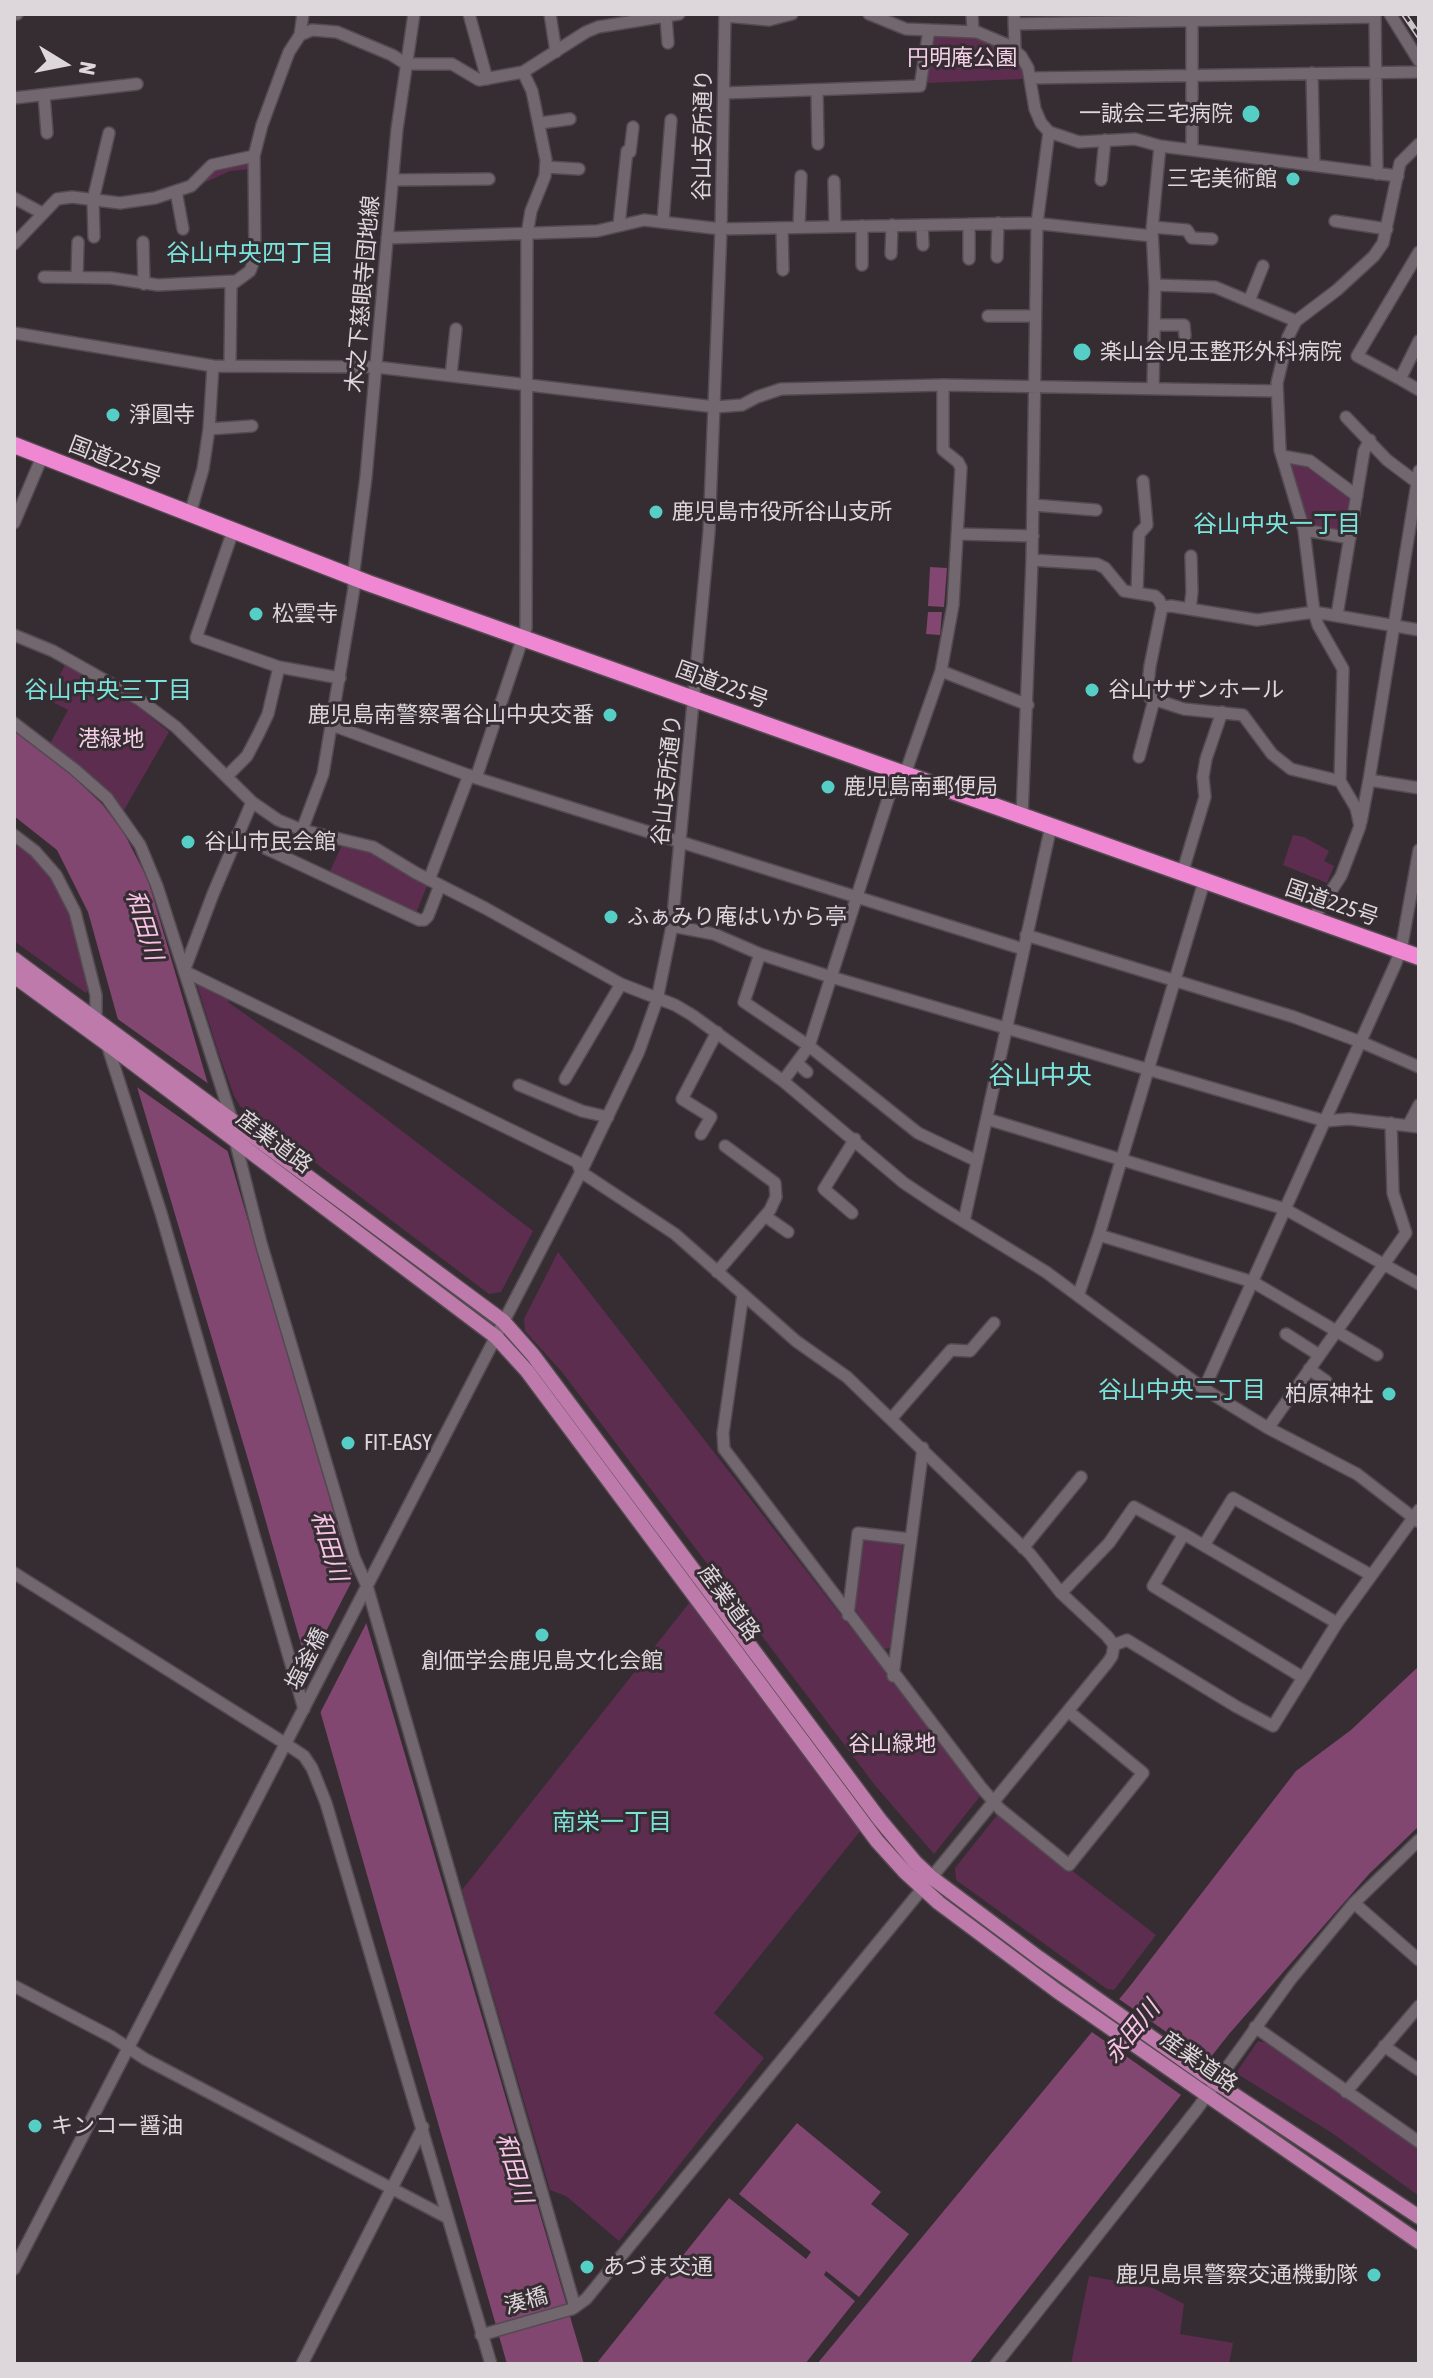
<!DOCTYPE html>
<meta charset="utf-8">
<style>
body{margin:0}
#map{position:relative;width:1433px;height:2378px;overflow:hidden;background:#362d33;font-family:"Asap Condensed",sans-serif}
canvas{display:block}
.frame{position:absolute;inset:0;border:16px solid #ddd7db;pointer-events:none}
.north{position:absolute;left:24px;top:24px;width:80px;height:80px;-webkit-text-stroke:6px #362d33;paint-order:stroke;rotate:100deg;font-size:22px;font-weight:700;line-height:32px;text-align:center;color:#ddd7db}
.north::after{content:'';display:block;margin:auto;width:28px;height:36px;background:#ddd7db;clip-path:polygon(50% 0,100% 100%,50% 72%,0 100%)}
</style>
<div id="map">
<canvas width="1433" height="2378"></canvas>
<div class="frame"></div>
<div class="north">N</div>
</div>
<script>
const ctx = document.querySelector('canvas').getContext('2d');
ctx.lineJoin = 'round';
function paint(path, color) { ctx.fillStyle = color; ctx.fill(path, 'evenodd'); }
const poly = rows => new Path2D(rows.map(r => 'M' + r).join(''));
function stroke(path, color, width, dash) { ctx.strokeStyle = color; ctx.lineWidth = width; ctx.lineCap = dash ? 'butt' : 'round'; ctx.setLineDash(dash || []); ctx.stroke(path); }
function write(font, color, halo, rows, align = 'center') {
  ctx.font = font + ' "Asap Condensed","Noto Sans JP",sans-serif'; ctx.lineWidth = 6; ctx.setLineDash([]); ctx.textBaseline = 'middle'; ctx.strokeStyle = halo; ctx.fillStyle = color; for (const [text, x, y, turn = 0] of rows) {
    ctx.save(); ctx.translate(x, y); ctx.rotate((+turn || 0) * Math.PI / 180); ctx.textAlign = isNaN(turn) ? turn : align; if (halo) ctx.strokeText(text, 0, 0); ctx.fillText(text, 0, 0); ctx.restore();
  }
}
paint(poly([
 [935,35,981,37,1009,51,1019,63,1024,76,1022,79,928,83,926,80,932,38],
 [249,161,250,169,230,171,197,186,216,169],
 [1293,461,1309,466,1348,496,1351,503,1347,528,1343,531,1310,526,1306,521,1289,465],
 [66,663,140,708,169,732,124,810,104,789,50,744,68,710,47,699],
 [1293,835,1304,837,1329,851,1324,861,1334,866,1327,883,1283,865],
 [14,839,32,853,51,877,71,913,89,989,86,993,14,941],
 [343,843,380,854,427,886,416,913,412,914,330,871],
 [199,982,230,997,228,1002,301,1054,533,1231,501,1292,489,1294,240,1106,234,1096,218,1051,197,985],
 [558,1252,981,1795,934,1854,874,1784,562,1372,525,1331,524,1319],
 [860,1539,903,1540,890,1648,883,1649,853,1606],
 [690,1602,865,1825,714,2013,764,2058,619,2241,566,2196,550,2190,462,1890],
 [998,1814,1156,1935,1114,1990,1107,1989,956,1880,955,1868],
 [1258,2041,1271,2044,1419,2149,1419,2196,1332,2133,1236,2073],
 [1089,2276,1153,2288,1184,2304,1180,2334,1233,2343,1229,2364,1071,2364]
]), '#5c2d4f');
paint(poly([
 [930,567,947,568,944,607,928,606],
 [928,612,942,612,940,635,926,634],
 [14,730,64,768,102,804,124,833,148,880,584,2364,507,2364,252,1473,132,1070,88,912,57,850,14,816],
 [1419,1666,1419,1826,1369,1874,1229,2034,969,2364,817,2364,1130,1986,1296,1771,1351,1730],
 [797,2123,881,2192,871,2204,909,2234,859,2297,826,2271,824,2275,855,2301,805,2364,596,2364,729,2198,806,2259,811,2252,739,2194]
]), '#814770');
paint(poly([
 [112,1015,213,1087,233,1155,131,1083],
 [355,1575,367,1622,318,1717,305,1672],
 [1116,1997,1211,2063,1184,2097,1089,2030]
]), '#362d33');
const minor = poly([
 [14,14,17,14],
 [469,14,487,79],
 [550,14,556,52],
 [869,14,906,29,977,32,1008,45,1021,56,1028,68,1035,109,1041,123,1049,132,1079,142,1135,139,1160,146,1398,176],
 [972,14,973,31],
 [1014,14,1015,50],
 [1375,14,1377,174],
 [1390,14,1419,61],
 [725,16,769,20,792,14],
 [666,17,668,43],
 [1014,24,1375,17],
 [300,35,303,14],
 [1312,73,1314,165],
 [1031,78,1419,72],
 [817,91,818,144],
 [724,93,920,86,929,30],
 [44,95,47,133],
 [14,98,137,84],
 [540,123,570,119],
 [1192,150,1192,15],
 [546,167,579,169],
 [393,180,489,179],
 [1101,180,1105,140],
 [834,181,835,227],
 [176,191,183,229],
 [14,198,42,213],
 [663,221,671,120],
 [1335,221,1387,229],
 [969,224,969,259],
 [619,225,627,151,630,152,633,127],
 [922,225,923,245],
 [799,227,801,176],
 [1152,227,1187,230,1192,238,1212,239],
 [782,228,783,270],
 [94,237,93,200,109,133],
 [387,238,597,231,644,220,721,229,1033,223,1152,236],
 [143,242,144,284],
 [14,244,57,199,72,197,120,203,155,198,191,186,212,165,254,156],
 [891,254,892,225],
 [997,257,998,223],
 [862,265,862,226],
 [44,277,111,278,158,285,235,281],
 [77,277,78,242],
 [1155,285,1215,287,1296,321],
 [1249,301,1263,266],
 [988,316,1035,316],
 [1155,325,1184,325,1185,336],
 [14,333,213,366,376,367,715,407,742,405,757,397,781,389,943,385,1277,391],
 [1419,341,1400,379,1419,390],
 [230,364,231,285,250,271,255,258,254,156,262,125,280,76,289,52,300,35,312,30,337,32,392,55,406,64,452,64,479,80,523,72,586,32,598,27,679,14],
 [451,375,456,329],
 [1400,379,1357,356,1419,252],
 [1153,388,1155,287,1152,230,1160,146],
 [1346,417,1387,460,1419,484],
 [209,429,252,426],
 [1282,456,1310,461,1357,496],
 [1419,471,1369,780,1419,788],
 [1033,505,1096,510],
 [190,514,203,469,209,429,213,366],
 [14,523,42,457],
 [1304,530,1350,538],
 [233,531,196,638,279,667,340,678],
 [958,534,1033,536],
 [1032,560,1097,564,1105,568,1124,591,1155,596,1159,600,1162,607,1150,666,1148,684,1150,698,1184,709,1243,715,1272,754,1291,769,1340,781],
 [1137,593,1139,534,1147,525,1143,481],
 [1162,607,1171,606,1257,620,1314,612,1419,630],
 [1190,609,1192,592,1191,556],
 [1337,615,1364,451,1370,440],
 [14,635,53,651,140,700,176,727,252,802,278,820,302,830,373,847,416,873,485,908,621,984,675,1005,692,1015,783,1081,904,1183,937,1205,1046,1272,1204,1389,1268,1428,1357,1474,1419,1522],
 [941,671,1028,705],
 [14,723,74,769,107,798,140,845,157,886,231,1117],
 [332,725,476,778,1023,949],
 [1139,757,1154,700],
 [905,774,941,671,953,605,961,468,958,462,943,450,943,385],
 [227,776,247,756,259,733,268,714,279,667],
 [476,778,526,628,527,234,531,211,545,176,546,160,532,91,523,72],
 [1022,816,1032,560,1037,223,1049,132],
 [1361,822,1369,780],
 [302,830,323,774,354,588,353,578,366,477,397,129,414,14],
 [14,835,35,851,56,875,75,912,96,995,96,1019],
 [237,835,419,920,424,920,428,916,440,885],
 [1182,874,1205,797,1203,777,1206,759,1222,712],
 [429,880,469,775],
 [1312,920,1341,876,1360,826,1356,808,1340,781,1343,669,1318,625,1314,612,1304,530,1280,450,1277,383,1288,337,1296,321,1337,290,1374,256,1383,243,1400,163,1419,144],
 [672,926,714,934,760,954,831,977,1325,1121,1349,1119,1419,1127],
 [1026,935,1294,1017,1361,1042,1419,1067],
 [760,954,744,1002,809,1046,918,1133,977,1161],
 [184,971,577,1162,581,1172,675,1234,796,1341,847,1377,1030,1554,1061,1593,1107,1636,1114,1645,1112,1656,1108,1662,586,2299,572,2309,481,2335],
 [184,971,213,894,252,802],
 [107,1044,161,1213,304,1709],
 [797,1063,807,1072],
 [565,1079,621,984],
 [783,1081,809,1046,897,771],
 [519,1085,582,1111,608,1117],
 [987,1119,1285,1209,1419,1284],
 [1409,1124,1419,1105],
 [701,1134,711,1117,682,1099,717,1032],
 [235,1140,261,1243,354,1557,367,1586,575,2307],
 [852,1213,824,1189,855,1139],
 [765,1216,788,1232],
 [964,1221,1051,826],
 [1099,1235,1253,1282,1377,1355],
 [717,1272,770,1210,776,1197,775,1183,725,1146],
 [743,1294,723,1433,724,1449,980,1786,1000,1809,1069,1865,1143,1773,1068,1711],
 [1078,1296,1099,1235,1204,882],
 [1286,1334,1319,1355],
 [1309,1369,1326,1381],
 [1204,1389,1395,965,1401,950,1419,850],
 [891,1419,951,1350,970,1351,994,1323],
 [1268,1428,1406,1233,1393,1193,1391,1123],
 [1184,1534,1153,1586,1302,1677],
 [1204,1545,1233,1498,1371,1575],
 [1023,1548,1081,1477],
 [14,1573,286,1744,304,1756,312,1768,326,1803,491,2364],
 [1061,1593,1109,1543,1134,1507,1184,1534,1337,1623],
 [848,1615,858,1533,910,1539],
 [1114,1645,1127,1640,1237,1707,1273,1726,1337,1623,1419,1510],
 [893,1676,923,1448],
 [1354,1903,1419,1960],
 [14,1986,112,2037,145,2059,448,2218],
 [1255,2027,1419,2142],
 [1384,2046,1419,2070],
 [1346,2092,1419,2006],
 [14,2269,581,1172,639,1051,657,1000,672,926,709,532,721,229,725,14],
 [302,2364,423,2127],
 [996,2364,1197,2109,1291,1979,1354,1903,1419,1840]
]);
const major = poly([
 [14,959,503,1321,533,1355,880,1820,915,1862,931,1877,1039,1958,1206,2076,1419,2217],
 [14,976,114,1049,496,1337,527,1371,877,1841,905,1872,939,1903,1057,1991,1419,2242]
]);
const highway = poly([
 [14,445,368,583,1419,957]
]);
stroke(minor, '#534b51', 14);
stroke(major, '#534b51', 17);
stroke(highway, '#534b51', 19);
stroke(minor, '#72676e', 11);
stroke(major, '#be7aaa', 14);
stroke(highway, '#f087d2', 16);
const rail = poly([
 [1404,14,1419,36]
]);
stroke(rail, '#cbc4c9', 6);
stroke(rail, '#362d33', 3, [9]);
for (const [x, y, r, color] of [
 [1251,114,10,"#55cec5"],
 [1293,179,8,"#55cec5"],
 [1082,352,10,"#55cec5"],
 [113,415,8,"#55cec5"],
 [656,512,8,"#55cec5"],
 [256,614,8,"#55cec5"],
 [1092,690,8,"#55cec5"],
 [610,715,8,"#55cec5"],
 [828,787,8,"#55cec5"],
 [188,842,8,"#55cec5"],
 [611,917,8,"#55cec5"],
 [1389,1394,8,"#55cec5"],
 [348,1443,8,"#55cec5"],
 [542,1635,8,"#55cec5"],
 [35,2126,8,"#55cec5"],
 [587,2267,8,"#55cec5"],
 [1374,2275,8,"#55cec5"]
]) { const dot = new Path2D(); dot.arc(x, y, r, 0, 2 * Math.PI); ctx.fillStyle = color; ctx.fill(dot); stroke(dot, '#362d33', 3); }
write('22px', '#f5d1e9', '#362d33', [
 ["円明庵公園",962,58],
 ["港緑地",111,739],
 ["谷山緑地",892,1744]
]);
write('22px', '#ddd7db', '#362d33', [
 ["一誠会三宅病院",1233,114,"right"],
 ["三宅美術館",1277,179,"right"],
 ["楽山会児玉整形外科病院",1100,352],
 ["淨圓寺",129,415],
 ["鹿児島市役所谷山支所",672,512],
 ["松雲寺",272,614],
 ["谷山サザンホール",1108,690],
 ["鹿児島南警察署谷山中央交番",594,715,"right"],
 ["鹿児島南郵便局",844,787],
 ["谷山市民会館",204,842],
 ["ふぁみり庵はいから亭",627,917],
 ["柏原神社",1373,1394,"right"],
 ["FIT-EASY",364,1443],
 ["創価学会鹿児島文化会館",542,1661,"center"],
 ["キンコー醤油",51,2126],
 ["あづま交通",603,2267],
 ["鹿児島県警察交通機動隊",1358,2275,"right"]
], 'left');
write('22px', '#ddd7db', '#362d33', [
 ["谷山支所通り",703,135,-89],
 ["木之下慈眼寺団地線",363,294,-85],
 ["国道225号",115,461,21],
 ["国道225号",722,685,20],
 ["谷山支所通り",667,780,-84],
 ["国道225号",1332,903,19],
 ["産業道路",274,1142,37],
 ["産業道路",729,1603,54],
 ["塩釜橋",307,1659,-63],
 ["産業道路",1199,2062,35],
 ["湊橋",526,2301,-16]
]);
write('24px', '#7ae4dc', '#362d33', [
 ["谷山中央四丁目",250,253],
 ["谷山中央一丁目",1277,524],
 ["谷山中央三丁目",108,690],
 ["谷山中央二丁目",1182,1390],
 ["南栄一丁目",612,1822]
]);
write('italic 24px', '#f8c3e6', '#362d33', [
 ["和田川",144,925,73],
 ["和田川",329,1546,73],
 ["永田川",1132,2032,-51],
 ["和田川",514,2168,73]
]);
write('26px', '#7ae4dc', '#362d33', [
 ["谷山中央",1040,1076]
]);
</script>
